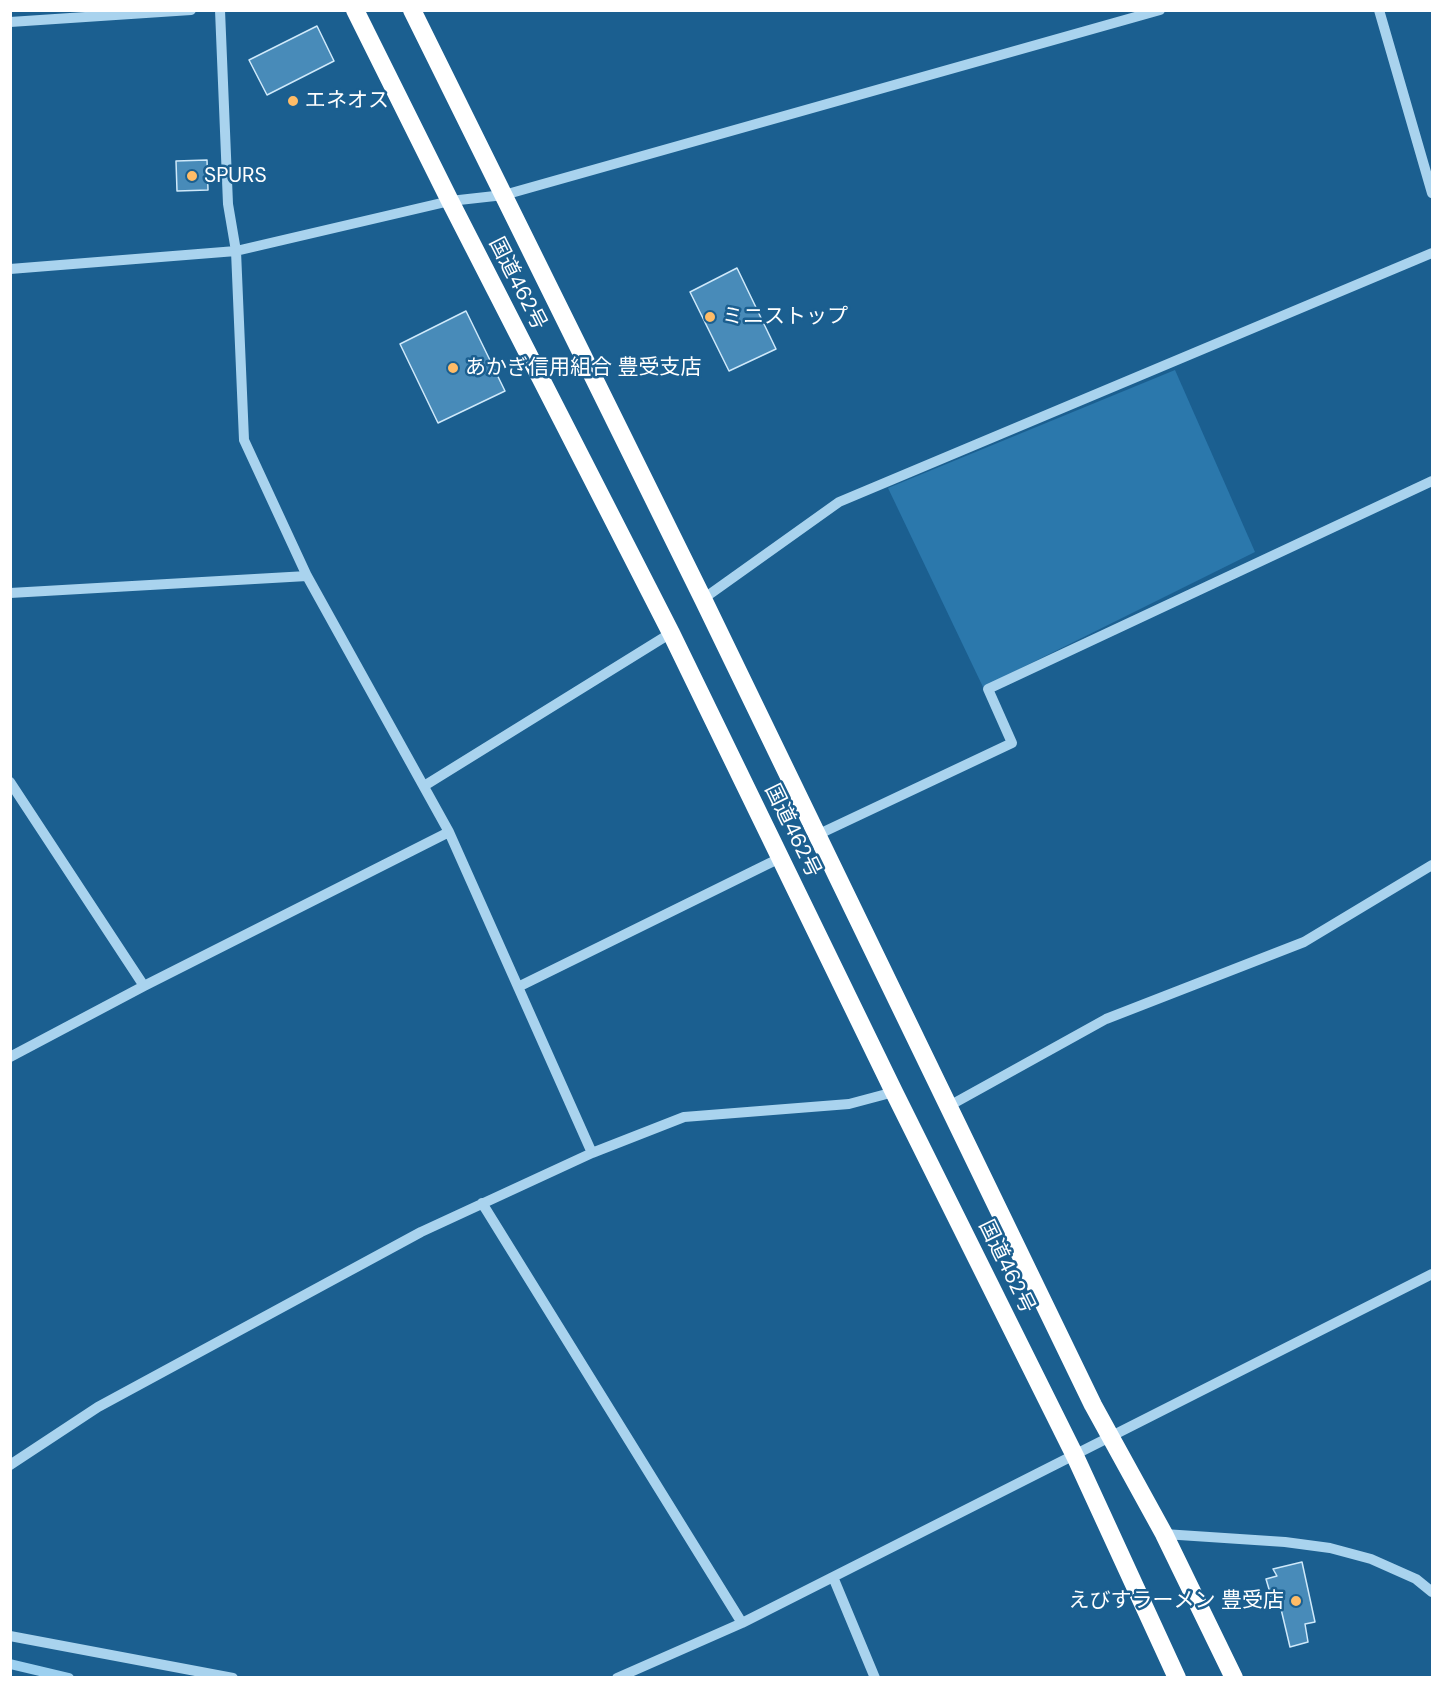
<!DOCTYPE html>
<meta charset="utf-8">
<style>
body{margin:0}
#map{position:relative;width:1443px;height:1688px;overflow:hidden;background:#1b5f90;font-family:"DM Sans",sans-serif}
canvas{display:block}
.frame{position:absolute;inset:0;border:12px solid #fff;pointer-events:none}
</style>
<div id="map">
<canvas width="1443" height="1688"></canvas>
<div class="frame"></div>
</div>
<script>
const ctx = document.querySelector('canvas').getContext('2d');
ctx.lineJoin = 'round';
function paint(path, color) { ctx.fillStyle = color; ctx.fill(path, 'evenodd'); }
const poly = rows => new Path2D(rows.map(r => 'M' + r).join(''));
function stroke(path, color, width, dash) { ctx.strokeStyle = color; ctx.lineWidth = width; ctx.lineCap = dash ? 'butt' : 'round'; ctx.setLineDash(dash || []); ctx.stroke(path); }
function write(font, color, halo, rows, align = 'center') {
  ctx.font = font + ' "DM Sans","Noto Sans JP",sans-serif'; ctx.lineWidth = 5; ctx.setLineDash([]); ctx.textBaseline = 'middle'; ctx.strokeStyle = halo; ctx.fillStyle = color; for (const [text, x, y, turn = 0] of rows) {
    ctx.save(); ctx.translate(x, y); ctx.rotate((+turn || 0) * Math.PI / 180); ctx.textAlign = isNaN(turn) ? turn : align; if (halo) ctx.strokeText(text, 0, 0); ctx.fillText(text, 0, 0); ctx.restore();
  }
}
paint(poly([
 [1175,370,1255,552,983,687,888,488]
]), '#2b78ac');
stroke(poly([
 [10,1664,69,1678]
]), '#9cd0f0', 10);
const building = poly([
 [317,26,334,61,267,95,249,60,317,26],
 [207,160,208,190,177,191,176,161,207,160],
 [737,268,776,349,729,371,690,292,737,268],
 [466,311,505,391,438,423,400,344,466,311],
 [1302,1562,1315,1622,1305,1624,1308,1642,1290,1647,1277,1592,1271,1596,1266,1579,1277,1576,1273,1569,1302,1562]
]);
paint(building, '#488bb9');
stroke(building, '#cfe9fa', 1.5);
stroke(poly([
 [220,10,228,204,236,251,244,440,307,576,449,832,592,1153],
 [1379,10,1432,193],
 [10,22,191,10],
 [10,269,236,251,450,201,504,195,1160,10],
 [10,593,307,576],
 [703,599,839,502,1432,253],
 [10,782,144,986],
 [424,786,671,633],
 [817,835,1012,743,988,689,1432,481],
 [518,987,780,858],
 [10,1057,144,986,449,832],
 [949,1106,1106,1019,1304,942,1432,865],
 [482,1203,742,1623],
 [10,1465,98,1407,421,1232,592,1153,684,1117,849,1104,894,1092],
 [1164,1534,1285,1542,1330,1548,1371,1559,1416,1579,1432,1592],
 [833,1577,875,1678],
 [10,1636,233,1678],
 [617,1678,742,1623,1432,1274]
]), '#a9d3ee', 10);
stroke(poly([
 [355,10,450,201,671,633,894,1092,1075,1456,1177,1678],
 [412,10,703,599,1093,1405,1164,1534,1234,1678]
]), '#fff', 18);
for (const [x, y, r, color] of [
 [293,101,6,"#ffbc67"],
 [192,176,6,"#ffbc67"],
 [710,317,6,"#ffbc67"],
 [453,368,6,"#ffbc67"],
 [1296,1601,6,"#ffbc67"]
]) { const dot = new Path2D(); dot.arc(x, y, r, 0, 2 * Math.PI); ctx.fillStyle = color; ctx.fill(dot); stroke(dot, '#1b5f90', 2); }
write('21px', '#fff', '#1b5f90', [
 ["エネオス",305,101],
 ["SPURS",204,176],
 ["ミニストップ",722,317],
 ["あかぎ信用組合 豊受支店",465,368],
 ["えびすラーメン 豊受店",1284,1601,"right"]
], 'left');
write('21px', '#fff', '#1b5f90', [
 ["国道462号",517,284,63],
 ["国道462号",792,831,64],
 ["国道462号",1006,1267,64]
]);
</script>
